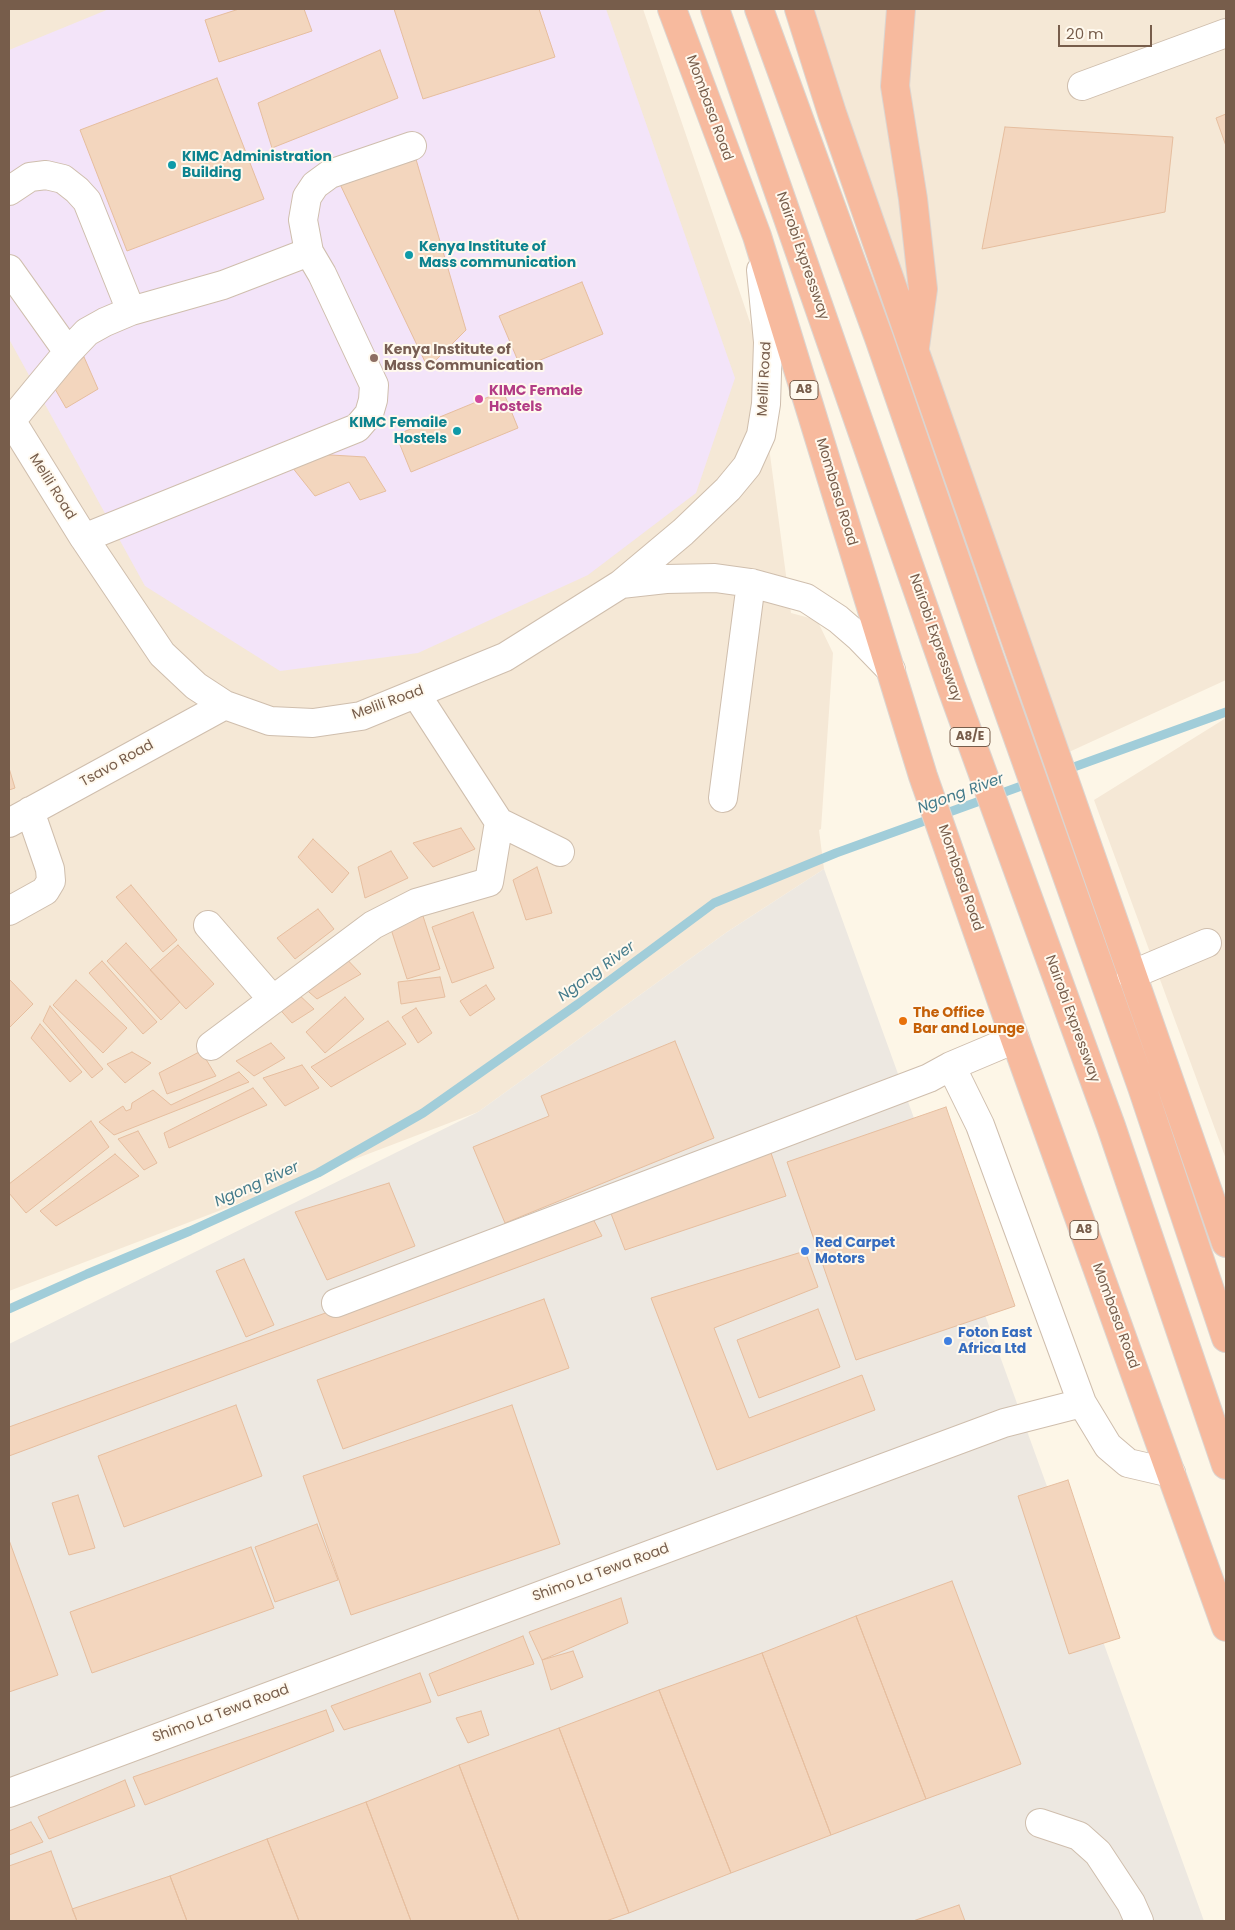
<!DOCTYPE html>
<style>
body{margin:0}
#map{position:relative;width:1235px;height:1930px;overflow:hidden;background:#fdf6e7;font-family:Poppins,sans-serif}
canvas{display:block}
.frame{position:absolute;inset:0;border:10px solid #775d4b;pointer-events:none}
.scale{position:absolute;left:1058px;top:25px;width:94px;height:22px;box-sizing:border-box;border:2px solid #775d4b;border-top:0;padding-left:6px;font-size:15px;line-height:18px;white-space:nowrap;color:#775d4b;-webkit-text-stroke:4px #fff9ee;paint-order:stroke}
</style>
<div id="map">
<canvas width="1235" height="1930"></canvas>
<div class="frame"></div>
<div class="scale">20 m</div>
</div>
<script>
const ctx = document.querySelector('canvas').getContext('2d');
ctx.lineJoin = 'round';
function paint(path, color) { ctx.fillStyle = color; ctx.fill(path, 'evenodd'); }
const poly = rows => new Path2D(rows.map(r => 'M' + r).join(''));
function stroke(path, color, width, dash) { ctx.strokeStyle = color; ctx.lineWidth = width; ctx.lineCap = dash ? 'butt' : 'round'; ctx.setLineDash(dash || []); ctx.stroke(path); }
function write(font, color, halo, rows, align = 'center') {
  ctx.font = font + ' Poppins,sans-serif'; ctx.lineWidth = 4; ctx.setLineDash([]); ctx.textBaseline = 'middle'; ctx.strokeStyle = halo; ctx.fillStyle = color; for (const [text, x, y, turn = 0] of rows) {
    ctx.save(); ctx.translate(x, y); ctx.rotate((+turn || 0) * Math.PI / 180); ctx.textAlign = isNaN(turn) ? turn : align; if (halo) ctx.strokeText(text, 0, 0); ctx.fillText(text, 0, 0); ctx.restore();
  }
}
paint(poly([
 [9,9,643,9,754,334,791,613,817,620,833,653,821,829,819,830,824,869,727,932,478,1112,9,1291],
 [796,9,1226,9,1226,680,1069,752],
 [1226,718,1226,1159,1094,800]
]), '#f5e8d6');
paint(poly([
 [824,869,1204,1921,9,1921,9,1344,478,1112,727,932]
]), '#ede8e1');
paint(poly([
 [109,9,606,9,735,378,696,493,588,575,418,653,280,671,145,586,9,339,9,50]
]), '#f3e4f9');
stroke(poly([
 [9,1309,87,1274,190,1231,318,1173,423,1113,578,1004,714,903,836,853,1226,712]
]), '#a1cdd9', 9);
const building = poly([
 [239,9,304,9,312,31,219,62,205,20,239,9],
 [394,9,539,9,555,57,423,99,394,9],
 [380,50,398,98,272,148,258,103,380,50],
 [217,78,264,199,127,251,80,130,217,78],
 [1226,114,1226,146,1216,118,1226,114],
 [1005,127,1173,137,1165,212,982,249,1005,127],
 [413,149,466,330,428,368,338,180,413,149],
 [582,282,603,334,521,368,499,316,582,282],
 [84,357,98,389,66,408,51,382,84,357],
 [503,391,518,428,411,472,396,435,503,391],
 [314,454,365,457,386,491,360,500,349,482,315,496,288,462,314,454],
 [9,768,15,788,9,790,9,768],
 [461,828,475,849,433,867,413,843,461,828],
 [313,839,349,873,332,893,298,857,313,839],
 [391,851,408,878,365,898,358,867,391,851],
 [537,867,552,913,526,920,513,880,537,867],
 [131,885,177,940,163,952,116,897,131,885],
 [318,909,334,929,295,959,277,938,318,909],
 [473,912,494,968,452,983,432,927,473,912],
 [423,916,440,969,407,979,390,926,423,916],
 [126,943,180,1002,161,1020,107,961,126,943],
 [178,945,214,984,186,1009,150,970,178,945],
 [340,952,361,974,317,999,302,986,340,952],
 [102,961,157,1022,143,1034,89,973,102,961],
 [440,977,445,997,401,1004,398,982,440,977],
 [9,979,33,1004,9,1028,9,979],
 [76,980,127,1028,103,1053,53,1005,76,980],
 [486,985,495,999,470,1016,460,1001,486,985],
 [296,992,314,1009,292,1023,275,1004,296,992],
 [345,997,364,1019,325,1053,306,1032,345,997],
 [50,1006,103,1069,92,1078,43,1021,50,1006],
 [416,1008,432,1033,418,1043,402,1017,416,1008],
 [388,1021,406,1044,331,1087,311,1067,388,1021],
 [40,1024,82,1072,70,1082,31,1038,40,1024],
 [675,1041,714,1138,505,1223,473,1147,549,1116,541,1096,675,1041],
 [271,1043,285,1058,254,1076,236,1061,271,1043],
 [201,1051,216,1076,167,1094,159,1073,201,1051],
 [132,1052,151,1063,125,1083,107,1064,132,1052],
 [302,1065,319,1088,285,1106,263,1078,302,1065],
 [239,1072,249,1082,114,1135,99,1122,123,1106,126,1111,131,1109,132,1103,153,1090,171,1105,239,1072],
 [253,1088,267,1105,169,1148,164,1133,253,1088],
 [946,1107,1015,1306,856,1360,787,1162,946,1107],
 [91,1121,109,1147,26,1213,9,1193,9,1184,91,1121],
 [138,1131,157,1163,144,1170,118,1139,138,1131],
 [771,1153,786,1196,625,1250,610,1211,771,1153],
 [115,1154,139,1176,56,1226,40,1211,115,1154],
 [389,1183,415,1246,327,1280,295,1212,389,1183],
 [592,1217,602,1236,9,1456,9,1427,592,1217],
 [805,1251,818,1287,714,1328,749,1418,862,1375,875,1410,717,1470,651,1298,805,1251],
 [244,1259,274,1325,246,1337,216,1271,244,1259],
 [544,1299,569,1368,343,1449,317,1380,544,1299],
 [818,1309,840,1367,759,1398,737,1340,818,1309],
 [236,1405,262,1476,124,1527,98,1456,236,1405],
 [512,1405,560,1544,351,1615,303,1476,512,1405],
 [1068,1480,1120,1638,1069,1654,1018,1496,1068,1480],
 [78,1495,95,1548,69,1555,52,1503,78,1495],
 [317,1524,338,1580,275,1602,255,1547,317,1524],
 [9,1540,58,1675,9,1692,9,1540],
 [251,1547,274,1608,92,1673,70,1612,251,1547],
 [952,1581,1021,1764,926,1799,856,1616,952,1581],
 [621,1598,628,1623,542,1660,529,1632,621,1598],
 [856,1616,926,1799,831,1835,762,1653,856,1616],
 [523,1636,534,1664,438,1696,429,1674,523,1636],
 [573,1651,583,1677,551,1690,542,1660,573,1651],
 [762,1653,831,1835,731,1873,659,1690,762,1653],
 [420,1673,431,1702,344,1730,331,1706,420,1673],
 [659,1690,731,1873,629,1913,559,1728,659,1690],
 [326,1710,334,1731,145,1805,133,1777,326,1710],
 [481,1711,489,1735,468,1743,456,1718,481,1711],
 [559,1728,629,1913,606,1921,519,1921,459,1765,559,1728],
 [459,1765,519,1921,411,1921,366,1802,459,1765],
 [125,1780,135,1806,49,1839,38,1817,125,1780],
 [366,1802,411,1921,299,1921,267,1839,366,1802],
 [31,1822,43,1842,9,1855,9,1831,31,1822],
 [267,1839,299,1921,187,1921,170,1876,267,1839],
 [51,1851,77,1921,9,1921,9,1866,51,1851],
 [170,1876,187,1921,77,1921,72,1909,170,1876],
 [959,1905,965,1921,913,1921,959,1905]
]);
paint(building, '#f3d6be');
stroke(building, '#e6be9f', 1);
const minor = poly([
 [1082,86,1226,33],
 [9,191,30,177,46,175,63,179,77,190,87,201,131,311],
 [309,252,303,220,307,197,315,185,330,174,412,146],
 [9,269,68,352],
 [9,417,84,538,162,654,196,686,225,705,270,721,313,723,361,716,505,657,621,584,683,532,728,489,747,466,761,435,766,404,768,342,761,270],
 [11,421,68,352,87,332,105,322,131,311,223,285,309,252,322,274,374,385,373,400,369,414,357,428,84,538],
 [621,584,666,579,715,578,751,583,806,598,838,619,860,638,891,670],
 [723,798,751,583],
 [499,822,560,852],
 [9,823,225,705],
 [9,911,45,891,51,881,50,869,30,811],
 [208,925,273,1000],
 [1131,975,1207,943],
 [211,1046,373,925,416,903,489,882,499,822,416,694],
 [951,1066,1015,1039],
 [336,1303,929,1078,951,1066,980,1125,1082,1403],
 [9,1793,1004,1423,1082,1403,1108,1446,1128,1463,1171,1473],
 [1040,1823,1079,1836,1098,1853,1131,1903,1139,1921]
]);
const highway = poly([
 [672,9,757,236,923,776,1015,1039,1226,1627],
 [715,9,951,686,1111,1126,1226,1465],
 [759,9,879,338,990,659,1142,1087,1226,1338],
 [799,9,832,113,915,352,1226,1243],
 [901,9,895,86,913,199,923,289,915,347]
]);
stroke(minor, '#cfbead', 30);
stroke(highway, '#dcd5d0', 30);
stroke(minor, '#fff', 28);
stroke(highway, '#f7ba9e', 28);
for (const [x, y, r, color] of [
 [172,165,5,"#0f9aa8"],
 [409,255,5,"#0f9aa8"],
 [374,358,5,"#8d6e63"],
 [479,399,5,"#d1479c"],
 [457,431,5,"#0f9aa8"],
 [903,1021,5,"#e8710a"],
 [805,1251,5,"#3f7fe0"],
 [948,1341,5,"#3f7fe0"]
]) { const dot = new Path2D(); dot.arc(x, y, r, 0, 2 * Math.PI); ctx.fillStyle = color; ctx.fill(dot); stroke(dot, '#fff9ee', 2); }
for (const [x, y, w] of [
 [804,390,28],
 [970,737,40],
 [1084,1230,28]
]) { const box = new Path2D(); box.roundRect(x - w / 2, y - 9.5, w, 19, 4); ctx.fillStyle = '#fff9ee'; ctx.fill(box); stroke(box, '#775d4b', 1); }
write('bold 12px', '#775d4b', null, [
 ["A8",804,390],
 ["A8/E",970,737],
 ["A8",1084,1230]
]);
write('14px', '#775d4b', '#fff9ee', [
 ["Mombasa Road",709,108,70],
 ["Nairobi Expressway",802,256,71],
 ["Melili Road",765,379,-87],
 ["Melili Road",52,487,58],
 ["Mombasa Road",836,492,73],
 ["Nairobi Expressway",935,638,71],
 ["Melili Road",388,703,-20],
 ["Tsavo Road",117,764,-29],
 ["Mombasa Road",960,878,71],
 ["Nairobi Expressway",1072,1019,70],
 ["Mombasa Road",1115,1316,70],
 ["Shimo La Tewa Road",601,1573,-20],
 ["Shimo La Tewa Road",221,1714,-20]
]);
write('bold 14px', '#0d838f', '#fff9ee', [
 ["KIMC Administration",182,157],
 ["Building",182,173],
 ["Kenya Institute of",419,247],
 ["Mass communication",419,263],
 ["KIMC Femaile",447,423,"right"],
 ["Hostels",447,439,"right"]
], 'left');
write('bold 14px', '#785e54', '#fff9ee', [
 ["Kenya Institute of",384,350],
 ["Mass Communication",384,366]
], 'left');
write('bold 14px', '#b23c85', '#fff9ee', [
 ["KIMC Female",489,391],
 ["Hostels",489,407]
], 'left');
write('bold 14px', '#c56008', '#fff9ee', [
 ["The Office",913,1013],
 ["Bar and Lounge",913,1029]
], 'left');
write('bold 14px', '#366cbe', '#fff9ee', [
 ["Red Carpet",815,1243],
 ["Motors",815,1259],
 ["Foton East",958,1333],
 ["Africa Ltd",958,1349]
], 'left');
write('italic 15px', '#447b8b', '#fff9ee', [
 ["Ngong River",961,794,-20],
 ["Ngong River",597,972,-36],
 ["Ngong River",257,1185,-24]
]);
</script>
